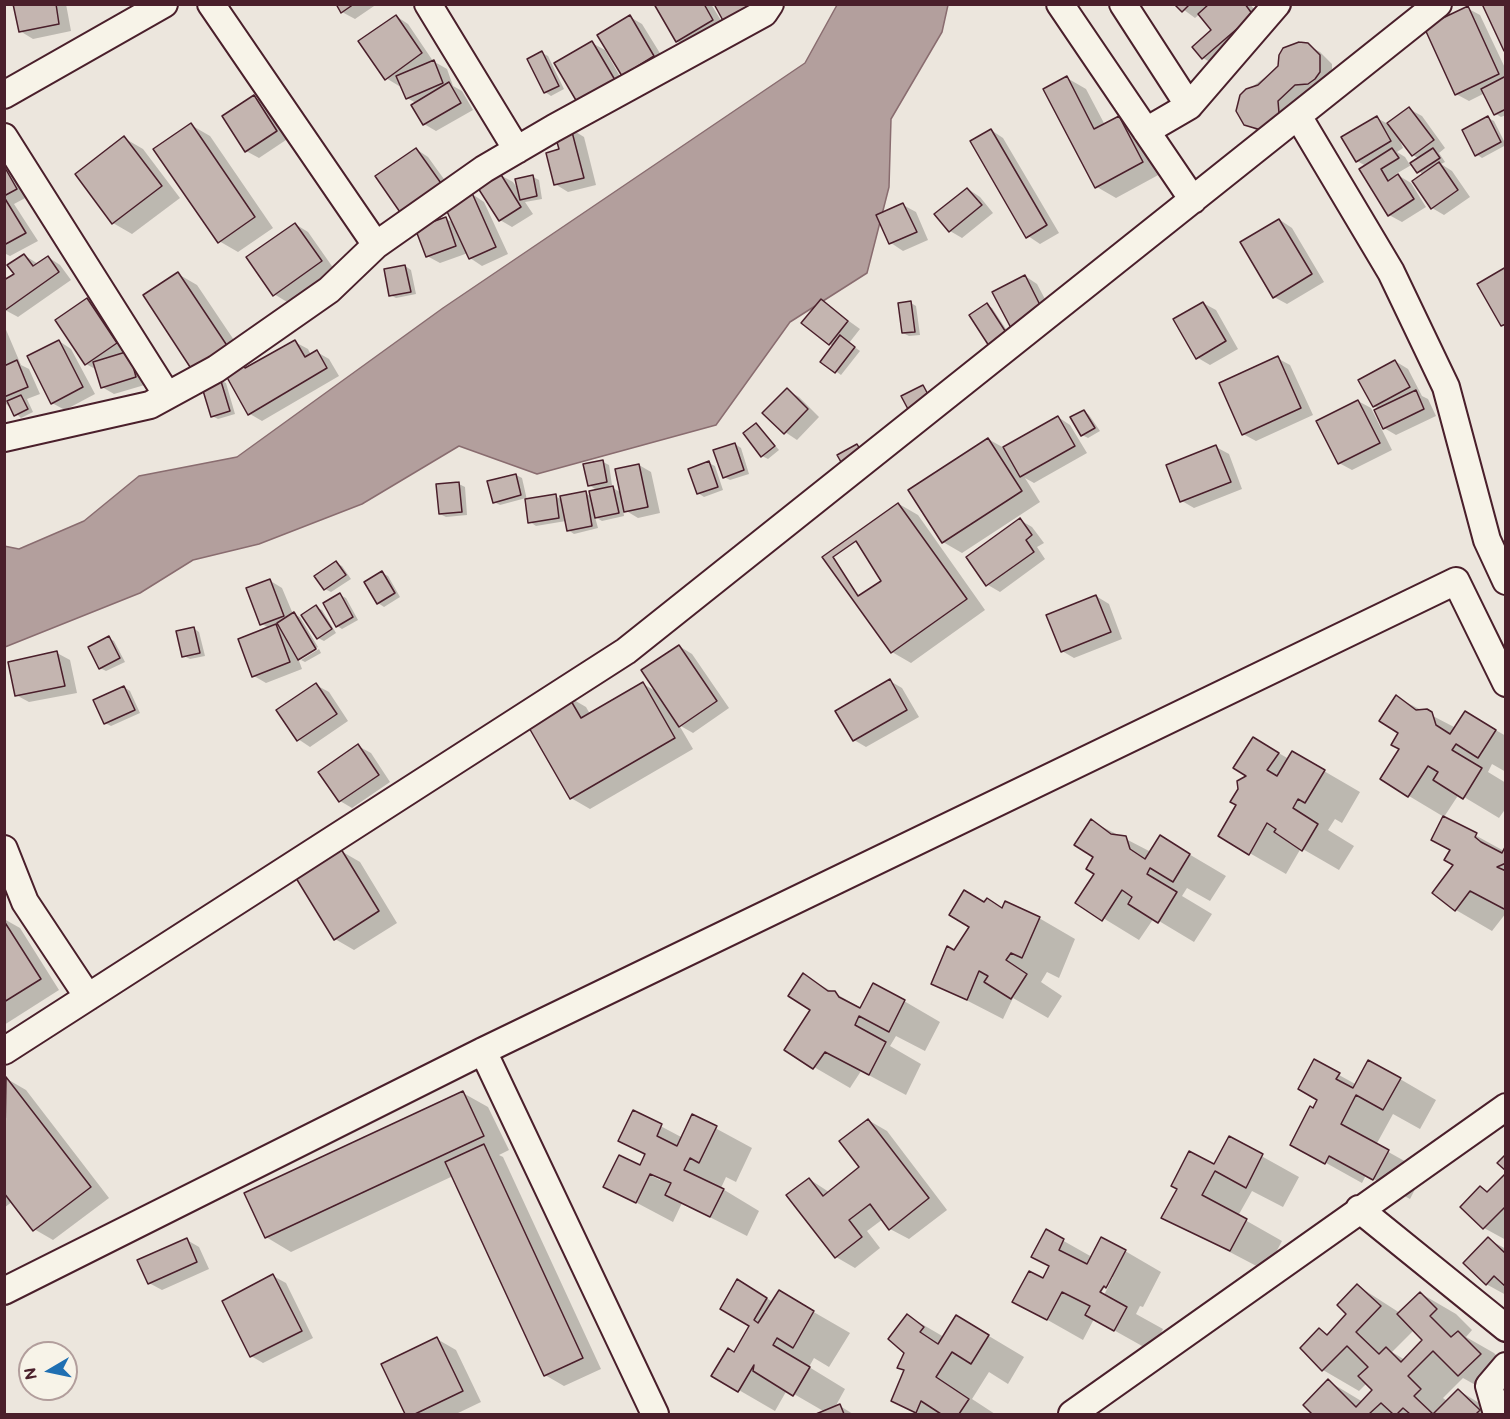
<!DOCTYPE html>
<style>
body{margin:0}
#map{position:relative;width:1510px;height:1419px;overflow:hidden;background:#ece6dd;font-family:"Balsamiq Sans",sans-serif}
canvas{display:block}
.frame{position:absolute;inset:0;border:6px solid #4a1f2b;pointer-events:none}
.north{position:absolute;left:18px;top:1341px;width:60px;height:60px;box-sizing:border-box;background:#f7f3e8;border:2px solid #b29e9c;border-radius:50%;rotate:261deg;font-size:16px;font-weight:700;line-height:24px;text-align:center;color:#4a1f2b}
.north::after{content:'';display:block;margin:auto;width:21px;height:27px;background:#1f6fb2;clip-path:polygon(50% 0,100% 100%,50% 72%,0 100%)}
</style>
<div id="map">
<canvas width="1510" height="1419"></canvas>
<div class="frame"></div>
<div class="north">N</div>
</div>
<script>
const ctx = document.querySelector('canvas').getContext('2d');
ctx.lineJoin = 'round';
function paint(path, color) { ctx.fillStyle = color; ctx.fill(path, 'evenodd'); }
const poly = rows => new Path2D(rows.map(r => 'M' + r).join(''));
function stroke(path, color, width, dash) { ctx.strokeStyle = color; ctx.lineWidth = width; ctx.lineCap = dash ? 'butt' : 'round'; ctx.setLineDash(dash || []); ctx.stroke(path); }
const water = poly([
 [837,5,948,5,942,32,891,119,889,187,867,273,790,322,716,425,537,474,459,446,362,504,259,544,193,560,140,593,5,647,4,546,19,549,84,521,139,476,237,457,443,308,805,63,837,5]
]);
paint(water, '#b39f9d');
stroke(water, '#896c6f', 1.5);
paint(poly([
 [15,4,66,4,71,31,33,39,20,31],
 [338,4,377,4,355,19,342,12],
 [655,4,711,4,725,27,690,48,677,41],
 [1176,4,1250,4,1265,23,1215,65,1203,58,1214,30,1200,14,1195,18],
 [1467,8,1480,15,1506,70,1506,115,1501,117,1496,114,1485,93,1469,101,1456,94],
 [396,16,408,24,433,61,447,69,453,86,462,91,473,110,436,131,424,124,416,103,407,98,401,84,399,86,386,78],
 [630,17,642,24,666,63,636,82,623,74],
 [592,43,605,50,626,87,556,64],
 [1291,44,1307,45,1320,52,1332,64,1332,79,1321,91,1308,91,1290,109,1259,132,1246,124,1241,95,1279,67,1280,56],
 [542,53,548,56,564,89,551,96,545,92],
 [1067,78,1086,89,1105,125,1119,117,1138,128,1162,173,1116,198,1097,187],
 [254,97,267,104,289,138,259,158,246,151],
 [1409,109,1422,116,1445,148,1439,153,1445,162,1441,164,1452,171,1470,197,1444,215,1432,208,1423,175,1413,164,1396,174,1411,183,1426,207,1402,222,1389,215,1366,166,1357,161,1377,118,1388,124],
 [1396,132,1413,155,1419,159,1410,165,1405,157,1397,152,1403,148],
 [1488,118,1494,121,1506,145,1482,158,1476,154],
 [191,125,210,136,273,228,238,252,219,241],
 [571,129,584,137,596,185,568,192,555,184,561,150],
 [991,130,1003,138,1059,233,1040,244,1028,236],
 [124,138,143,149,180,198,132,234,113,223,77,175],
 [416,149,428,157,454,193,403,214],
 [4,157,29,196,14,204,38,241,10,256,4,253],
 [500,175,513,182,519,191,533,177,539,180,542,199,525,202,533,214,512,227,500,220],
 [968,189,980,197,993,213,962,238,950,231],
 [472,194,484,202,508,254,482,266,470,258,468,253,440,263,427,256,446,219,454,223],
 [903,205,916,212,928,240,903,251,891,243,878,216],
 [1280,220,1292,228,1324,282,1287,304,1274,297],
 [295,224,308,232,334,269,287,302,274,294],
 [24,255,38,264,48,257,60,265,71,280,18,317,5,310],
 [405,266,411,270,416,294,396,298,390,295],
 [178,274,197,285,246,358,239,362,249,368,295,342,308,349,311,355,317,352,329,359,339,376,262,421,250,414],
 [1025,276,1037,284,1055,318,1025,334],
 [87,299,100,307,148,384,114,394,102,387,97,370,86,364],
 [821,301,860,329,849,343,860,351,841,375,822,361,833,346,830,344],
 [911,303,916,306,920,335,909,336,903,333],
 [1203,303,1216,310,1238,349,1210,365,1198,358],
 [987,305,992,308,1014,341,998,351],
 [4,325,21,365,29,369,40,394,27,399,33,412,21,418,4,402],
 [59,341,71,349,95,394,65,410,52,403],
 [1277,358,1290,365,1313,415,1256,441,1243,434],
 [1395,361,1408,369,1422,396,1428,399,1436,416,1396,435,1384,428,1379,409,1374,406],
 [220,380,226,383,235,414,218,419,212,416],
 [787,390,799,397,819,417,797,440,785,432],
 [1358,401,1371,408,1392,450,1352,470,1339,463],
 [1084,411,1089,415,1100,431,1088,438,1082,435],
 [1058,417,1070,425,1087,453,1034,483,1025,478,1040,502,962,553,943,542,988,439,1004,448],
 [757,425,779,450,768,459,762,456],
 [735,444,741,448,749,474,730,480,724,477],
 [1216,447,1229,454,1242,489,1194,508,1182,501],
 [603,462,609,465,612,485,609,486,622,493,639,465,651,472,660,513,638,518,623,509,624,516,602,521,595,517,598,528,574,534,568,530,566,521,536,526,530,522,526,498,500,505,494,502,516,475,522,478,527,500,555,496,562,500,585,493,592,497,598,491,589,485],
 [709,463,715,466,723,490,704,497,698,493],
 [459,484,465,487,467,515,446,517,440,514],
 [899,504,918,515,985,610,911,663,892,652],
 [1020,520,1032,527,1044,543,1037,547,1045,559,1000,592,988,585],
 [336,563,342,566,351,579,331,592,325,589],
 [382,573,388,576,400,597,384,607,378,603],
 [269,580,282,588,293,614,300,617,318,647,300,659,298,658,302,669,266,683,254,676,269,628,262,624],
 [340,595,346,598,358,620,342,629,337,626],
 [1096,596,1109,604,1122,639,1074,658,1062,651],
 [316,607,322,610,336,633,324,641,318,638],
 [193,628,199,632,205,656,190,659,184,656],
 [109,638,114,641,125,662,106,671,100,668],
 [679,646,692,654,729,708,693,733,679,725,693,749,590,809,571,798,567,696,586,707,590,714,643,684,659,693],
 [319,649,321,653,305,662,301,660],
 [57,653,70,660,77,693,29,702,16,695],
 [890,681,902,688,919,717,866,747,854,740],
 [316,685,329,692,348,721,310,747,298,739],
 [124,687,130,691,140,713,111,726,105,723],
 [1396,697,1456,728,1466,713,1506,736,1506,772,1492,764,1488,772,1506,783,1506,808,1499,818,1459,794,1444,817,1409,796],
 [1254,739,1289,759,1293,753,1360,792,1342,823,1335,819,1328,830,1354,846,1339,870,1301,848,1286,874,1220,836,1238,804,1247,777,1235,767],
 [358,746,371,753,390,782,352,808,340,801],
 [1444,818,1504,851,1506,849,1506,913,1492,931,1456,910,1455,864],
 [1091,821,1151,852,1160,837,1226,876,1210,901,1187,888,1182,896,1212,914,1194,942,1154,918,1139,940,1077,902,1096,873],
 [341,851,360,862,397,923,354,950,335,939],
 [1003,909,1039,918,1075,939,1059,978,1047,972,1041,982,1062,996,1048,1018,1013,998,1003,1019,933,983,954,952],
 [4,919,20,928,59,990,4,1025],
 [803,975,861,1008,904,1001,940,1022,925,1051,896,1036,890,1046,921,1064,906,1095,861,1071,850,1088,814,1067,812,1010],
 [1339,1075,1357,1085,1400,1079,1436,1100,1420,1129,1393,1114,1376,1145,1424,1172,1410,1199,1366,1175,1362,1183,1292,1144,1319,1100],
 [7,1079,26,1090,109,1198,53,1240,34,1229,13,1201,4,1208],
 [463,1093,488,1107,509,1150,499,1155,503,1157,601,1369,564,1386,545,1375,453,1176,291,1252,266,1237],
 [634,1112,683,1138,693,1116,752,1148,736,1182,726,1177,721,1188,759,1211,747,1236,682,1203,673,1222,605,1186,640,1167,646,1156,620,1141],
 [646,1173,661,1178,660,1180],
 [868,1120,887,1131,947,1210,909,1239,890,1229,883,1219,867,1231,880,1248,855,1268,836,1257,809,1179,829,1192,861,1167],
 [1229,1138,1299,1177,1283,1207,1252,1191,1238,1216,1282,1241,1266,1271,1163,1217,1179,1189,1214,1166],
 [1506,1175,1506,1240,1484,1228,1481,1188,1489,1192],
 [1046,1231,1092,1257,1125,1251,1161,1272,1143,1307,1140,1306,1136,1314,1163,1329,1151,1351,1094,1319,1083,1340,1014,1301,1044,1281,1051,1266],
 [1110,1277,1113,1277,1104,1295,1101,1293],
 [1488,1239,1506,1249,1506,1295,1486,1284],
 [187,1240,199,1247,209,1269,162,1290,149,1283],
 [273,1276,286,1283,313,1338,263,1363,251,1356],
 [738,1281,773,1302,779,1292,850,1333,829,1367,814,1358,809,1367,845,1389,834,1409,840,1406,853,1414,820,1414,825,1412,787,1390,775,1411,713,1375,735,1354,751,1326],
 [1358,1286,1400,1313,1420,1293,1456,1314,1472,1330,1466,1337,1494,1353,1506,1365,1495,1396,1463,1378,1443,1398,1447,1401,1458,1390,1497,1414,1314,1414,1305,1405,1328,1381,1363,1402,1374,1390,1367,1383,1359,1391,1323,1370,1302,1348,1320,1330,1328,1335,1348,1314],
 [1414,1330,1424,1340,1405,1360,1392,1352],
 [908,1316,944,1337,957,1317,1024,1357,1008,1384,989,1372,972,1399,995,1414,917,1414,892,1401,906,1371],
 [437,1339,456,1350,481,1402,456,1414,407,1414,383,1365]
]), '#0003');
const building = poly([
 [13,4,56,4,59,24,19,32,13,4],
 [336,4,354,4,341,13,336,4],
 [654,4,704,4,713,20,676,42,654,4],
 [714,4,762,4,726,26,714,4],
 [1174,4,1190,4,1182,12,1174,4],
 [1209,4,1245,4,1253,15,1202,59,1192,47,1211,30,1198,14,1209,4],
 [1482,4,1506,4,1506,51,1504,51,1482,4],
 [1468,6,1499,74,1455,95,1424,27,1468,6],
 [396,15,422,53,385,80,358,41,396,15],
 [630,15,654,56,622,76,597,35,630,15],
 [592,41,615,80,577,102,554,63,592,41],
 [1299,42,1308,43,1320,55,1320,72,1315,79,1308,84,1295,85,1278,101,1279,113,1275,121,1261,130,1244,125,1236,111,1240,95,1246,89,1258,85,1278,66,1279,55,1283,48,1299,42],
 [542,51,559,86,544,93,527,59,542,51],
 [434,60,443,83,406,99,396,76,434,60],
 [1067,76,1094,129,1119,116,1143,162,1095,188,1043,89,1067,76],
 [1506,76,1506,109,1494,115,1481,89,1506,76],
 [449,82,461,103,423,125,411,105,449,82],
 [254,95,277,131,245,152,222,116,254,95],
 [1409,107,1434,140,1412,156,1387,123,1409,107],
 [1377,116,1391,141,1356,162,1341,137,1377,116],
 [1488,116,1501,142,1475,156,1462,130,1488,116],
 [191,123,255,217,218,243,153,149,191,123],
 [571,128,584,178,554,185,546,153,559,149,554,132,571,128],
 [991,129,1047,225,1026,238,970,141,991,129],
 [124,136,162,186,112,224,75,174,124,136],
 [416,148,443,186,402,215,375,176,416,148],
 [1392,148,1399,158,1381,169,1388,181,1398,174,1414,199,1388,216,1359,169,1392,148],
 [1433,148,1440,158,1417,173,1410,163,1433,148],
 [1439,162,1458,190,1431,209,1412,181,1439,162],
 [4,166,17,189,4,196,4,166],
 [500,173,521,207,499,221,478,188,500,173],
 [533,175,537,196,520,200,515,179,533,175],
 [967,188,982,205,949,232,934,214,967,188],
 [472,193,496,247,469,259,444,205,472,193],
 [4,197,26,233,4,245,4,197],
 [903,203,917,232,889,244,876,215,903,203],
 [446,217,456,246,426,257,415,228,446,217],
 [1279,219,1312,274,1273,298,1240,242,1279,219],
 [295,223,322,261,273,296,246,257,295,223],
 [24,254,33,266,48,256,59,272,4,311,4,280,14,274,7,265,24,254],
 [405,265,411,292,389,296,384,269,405,265],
 [1506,267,1506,324,1501,326,1477,284,1506,267],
 [178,272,228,347,192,370,143,295,178,272],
 [1025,275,1043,311,1011,328,992,292,1025,275],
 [87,298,117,343,85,365,55,320,87,298],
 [821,299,848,321,829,345,801,323,821,299],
 [911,301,915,332,902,333,898,303,911,301],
 [1203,302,1226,341,1196,359,1173,319,1203,302],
 [987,303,1009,337,991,349,969,315,987,303],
 [840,335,855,347,835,373,820,362,840,335],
 [59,340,83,387,51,404,27,356,59,340],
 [295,340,305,357,317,350,327,368,248,415,224,372,242,362,245,368,295,340],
 [129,351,136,377,101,388,93,362,129,351],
 [1278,356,1301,408,1242,435,1219,383,1278,356],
 [17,360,28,387,4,397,4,366,17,360],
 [1395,360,1410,387,1373,407,1358,380,1395,360],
 [220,378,230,411,211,417,201,384,220,378],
 [923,385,931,400,909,411,901,396,923,385],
 [787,388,808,409,784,434,762,413,787,388],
 [1416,390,1424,409,1383,429,1374,410,1416,390],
 [21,395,28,409,14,416,7,401,21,395],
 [1358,400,1380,443,1338,464,1316,421,1358,400],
 [1084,410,1095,428,1081,436,1070,417,1084,410],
 [1058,416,1075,446,1020,477,1003,447,1058,416],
 [756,423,775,446,761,457,743,433,756,423],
 [988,438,1022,491,942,543,908,490,988,438],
 [735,443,744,470,723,478,713,450,735,443],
 [857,444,865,458,845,469,837,455,857,444],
 [1216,445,1231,482,1180,502,1166,465,1216,445],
 [603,460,607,482,588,486,583,464,603,460],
 [709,461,718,487,697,494,688,469,709,461],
 [639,464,648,507,624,512,615,469,639,464],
 [516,474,521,495,493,503,487,481,516,474],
 [459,482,462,512,439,514,436,484,459,482],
 [613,486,619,513,595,518,589,491,613,486],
 [586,491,592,526,567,531,560,496,586,491],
 [556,494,559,518,528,523,525,499,556,494],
 [898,503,967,599,891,653,822,557,898,503],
 [1020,518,1032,535,1026,540,1034,552,986,586,966,557,1020,518],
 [856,541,881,581,858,596,833,557,856,541],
 [336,561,346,575,324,590,314,576,336,561],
 [382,571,395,593,377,604,364,582,382,571],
 [270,579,284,616,260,625,246,588,270,579],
 [340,593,353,617,336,627,323,603,340,593],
 [1096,595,1111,632,1061,652,1046,615,1096,595],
 [316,605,332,629,317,639,301,615,316,605],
 [294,612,316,649,298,660,277,623,294,612],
 [276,624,290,662,252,677,238,639,276,624],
 [194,627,200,653,182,657,176,631,194,627],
 [109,636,120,658,99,669,88,647,109,636],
 [679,645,717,701,679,727,641,670,679,645],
 [57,651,65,686,15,696,8,662,57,651],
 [890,679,907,710,853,741,835,711,890,679],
 [643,682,675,738,570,799,524,719,567,694,581,718,643,682],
 [316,683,337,714,297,741,276,710,316,683],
 [124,686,135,710,104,724,93,700,124,686],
 [1396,695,1416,710,1427,709,1432,712,1436,725,1450,734,1465,711,1496,730,1478,758,1456,744,1452,750,1482,768,1463,799,1433,780,1438,772,1428,766,1408,797,1380,779,1399,749,1391,745,1398,733,1379,721,1396,695],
 [1253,737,1279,753,1267,770,1277,776,1292,751,1325,770,1305,803,1298,799,1293,808,1318,824,1302,851,1274,832,1276,829,1267,823,1249,855,1218,836,1236,805,1230,802,1238,789,1237,781,1246,776,1233,768,1253,737],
 [358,744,379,775,339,802,318,772,358,744],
 [1443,816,1477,833,1475,837,1481,842,1502,853,1506,845,1506,863,1497,867,1506,871,1506,910,1470,891,1455,911,1432,893,1453,865,1444,860,1450,850,1431,840,1443,816],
 [1091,819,1111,834,1126,836,1130,849,1145,859,1160,835,1190,854,1173,882,1150,868,1147,874,1177,892,1158,923,1128,904,1132,897,1122,890,1102,921,1075,903,1094,874,1086,869,1093,857,1074,845,1091,819],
 [341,849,379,911,334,940,296,878,341,849],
 [964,890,984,902,987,898,1002,908,1005,901,1040,917,1022,958,1011,953,1006,960,1027,974,1011,999,984,982,988,976,979,971,967,1000,931,984,947,946,954,950,969,927,949,915,964,890],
 [4,921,41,979,4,1002,4,921],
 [803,973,828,991,835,991,839,997,860,1008,873,983,905,1000,889,1032,859,1016,855,1025,886,1042,869,1075,825,1052,813,1069,784,1050,810,1010,788,996,803,973],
 [1314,1059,1340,1073,1336,1079,1353,1088,1368,1060,1401,1078,1383,1110,1356,1095,1341,1124,1389,1150,1373,1180,1329,1156,1325,1164,1290,1145,1310,1106,1313,1108,1317,1100,1298,1089,1314,1059],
 [6,1077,91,1187,33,1231,4,1193,6,1077],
 [463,1091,484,1136,265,1238,244,1193,463,1091],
 [633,1110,662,1124,657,1136,677,1146,692,1114,717,1126,699,1163,690,1158,684,1170,724,1189,710,1217,665,1195,671,1183,650,1174,636,1203,603,1187,619,1155,640,1165,645,1154,618,1141,633,1110],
 [868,1119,929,1198,889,1230,870,1204,849,1220,862,1237,835,1258,786,1195,809,1178,823,1196,859,1167,839,1141,868,1119],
 [1229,1136,1263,1154,1246,1188,1215,1171,1202,1195,1247,1219,1230,1251,1161,1218,1177,1189,1171,1186,1189,1151,1214,1164,1229,1136],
 [484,1144,583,1358,544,1376,445,1162,484,1144],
 [1506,1154,1506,1171,1497,1163,1506,1154],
 [1506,1173,1506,1206,1483,1229,1460,1207,1480,1186,1487,1192,1506,1173],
 [1046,1229,1064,1239,1059,1250,1087,1264,1101,1237,1126,1250,1106,1288,1104,1286,1100,1292,1127,1307,1114,1331,1085,1315,1090,1306,1062,1292,1047,1320,1012,1302,1029,1271,1043,1278,1049,1266,1031,1257,1046,1229],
 [1488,1237,1506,1254,1506,1287,1494,1276,1486,1285,1463,1263,1488,1237],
 [187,1238,197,1262,148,1284,137,1260,187,1238],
 [273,1274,302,1331,250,1357,222,1301,273,1274],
 [737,1279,767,1298,754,1320,758,1323,779,1290,814,1311,793,1348,777,1338,773,1345,810,1367,793,1396,753,1371,754,1365,738,1392,711,1376,728,1348,734,1352,749,1326,720,1309,737,1279],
 [1357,1284,1381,1306,1356,1332,1379,1354,1386,1347,1401,1362,1422,1340,1397,1314,1420,1292,1437,1309,1430,1316,1451,1337,1458,1331,1481,1354,1458,1376,1433,1351,1408,1376,1421,1389,1414,1396,1433,1414,1458,1389,1480,1410,1476,1414,1410,1414,1403,1408,1397,1414,1393,1414,1381,1403,1369,1414,1312,1414,1303,1405,1328,1379,1356,1407,1372,1390,1358,1376,1368,1367,1347,1346,1322,1371,1300,1348,1319,1328,1327,1335,1346,1314,1337,1305,1357,1284],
 [907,1314,924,1327,920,1332,938,1344,956,1315,989,1335,971,1364,952,1352,936,1377,969,1399,959,1414,941,1414,921,1401,916,1413,891,1401,904,1370,897,1368,904,1353,888,1339,907,1314],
 [437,1337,463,1391,415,1414,405,1414,381,1364,437,1337],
 [840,1404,844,1414,816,1414,840,1404]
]);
paint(building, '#c4b5b0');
stroke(building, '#4a1f2b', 1.5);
const minor = poly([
 [211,4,376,245],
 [428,4,517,150],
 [1060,4,1193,200],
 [1123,4,1189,106],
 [4,95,164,4],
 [1298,116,1391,272,1446,387,1487,540,1506,581],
 [1146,131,1189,106,1277,4],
 [4,137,167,395],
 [4,438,150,405,216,369,329,290,376,245,484,169,554,128,764,13,770,4],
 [4,849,25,902,88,997],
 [4,1051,626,651,1438,4],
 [483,1051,655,1414],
 [1359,1209,1506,1328],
 [4,1291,483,1051,1456,581,1506,683],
 [1072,1414,1506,1107],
 [1497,1414,1489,1386,1506,1366]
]);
stroke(minor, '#4a1f2b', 30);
stroke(minor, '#f7f3e8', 26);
</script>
